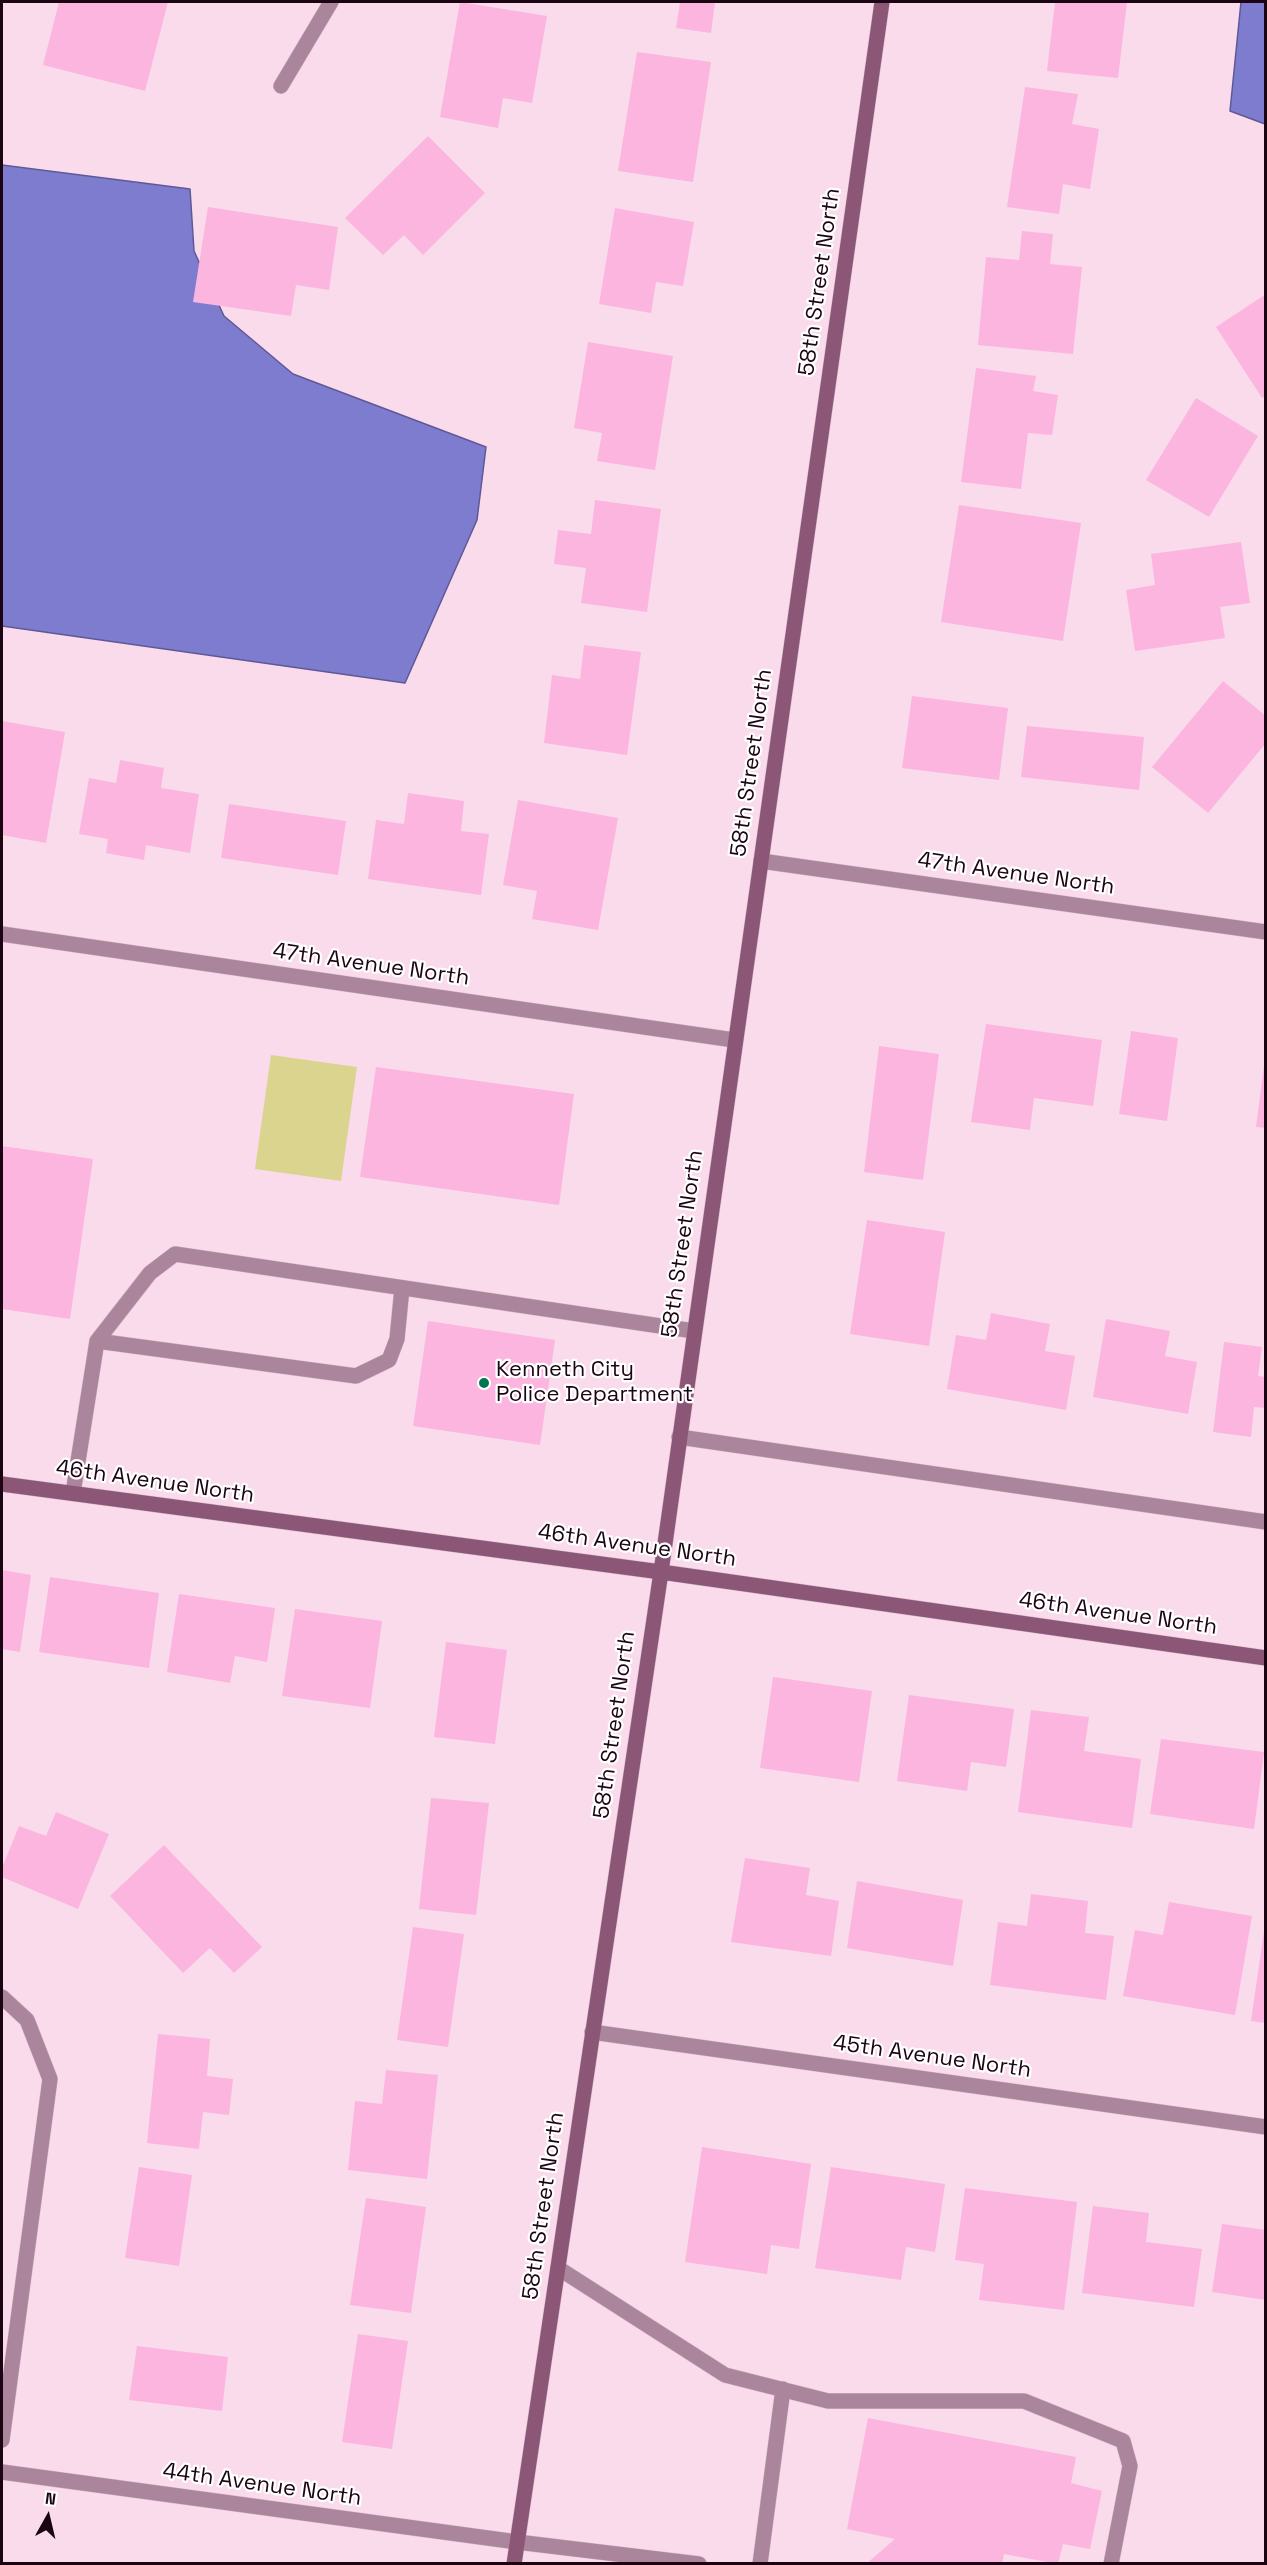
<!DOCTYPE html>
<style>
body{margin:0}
#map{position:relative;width:1267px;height:2565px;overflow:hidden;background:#f9dbec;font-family:"Space Grotesk",sans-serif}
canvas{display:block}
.frame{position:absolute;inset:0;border:3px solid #1b0513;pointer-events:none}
.north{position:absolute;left:18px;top:2487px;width:60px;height:60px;-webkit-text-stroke:4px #fff;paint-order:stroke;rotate:8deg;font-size:16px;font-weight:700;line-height:24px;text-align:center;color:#1b0513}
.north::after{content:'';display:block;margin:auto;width:21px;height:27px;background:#1b0513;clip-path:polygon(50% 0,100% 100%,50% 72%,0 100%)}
</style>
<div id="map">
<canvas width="1267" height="2565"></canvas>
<div class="frame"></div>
<div class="north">N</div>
</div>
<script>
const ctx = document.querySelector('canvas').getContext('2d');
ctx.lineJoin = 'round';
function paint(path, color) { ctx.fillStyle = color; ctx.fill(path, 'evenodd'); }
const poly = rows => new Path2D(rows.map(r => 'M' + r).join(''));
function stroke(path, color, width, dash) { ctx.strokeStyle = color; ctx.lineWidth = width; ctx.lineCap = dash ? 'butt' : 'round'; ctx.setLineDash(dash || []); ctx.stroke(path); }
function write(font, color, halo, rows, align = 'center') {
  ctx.font = font + ' "Space Grotesk",sans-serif'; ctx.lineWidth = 4.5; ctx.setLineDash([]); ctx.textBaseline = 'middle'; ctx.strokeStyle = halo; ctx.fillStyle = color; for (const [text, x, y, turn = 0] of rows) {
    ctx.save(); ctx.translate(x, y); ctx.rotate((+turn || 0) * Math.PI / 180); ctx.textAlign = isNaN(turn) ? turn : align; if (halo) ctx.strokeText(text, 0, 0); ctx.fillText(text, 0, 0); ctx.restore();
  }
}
paint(poly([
 [271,1055,357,1067,341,1181,255,1169]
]), '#dbd48f');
const water = poly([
 [1241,2,1265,2,1265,124,1230,111,1241,2],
 [2,165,190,189,194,251,224,316,293,374,486,447,477,520,405,683,2,626,2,165]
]);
paint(water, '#7d7cce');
stroke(water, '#605896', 1.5);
paint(poly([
 [59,2,168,2,145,91,43,65],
 [460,2,547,16,532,103,503,98,498,128,440,117],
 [680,2,715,2,711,33,676,28],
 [1055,2,1127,2,1118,78,1047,71],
 [637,52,711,62,693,182,618,171],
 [1025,87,1078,94,1072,124,1099,129,1090,189,1063,184,1059,214,1007,207],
 [428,136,485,193,423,255,404,235,383,255,345,218],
 [208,207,338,227,329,290,296,285,291,316,193,302],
 [615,208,694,222,683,286,656,282,651,313,599,304],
 [1022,231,1053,234,1050,264,1082,267,1073,354,978,345,986,257,1019,260],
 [1266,294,1266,396,1262,398,1216,327],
 [588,342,673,356,655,470,597,461,602,433,574,428],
 [976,368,1036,376,1033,391,1058,395,1052,435,1028,433,1021,489,961,482],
 [1196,398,1258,436,1209,517,1146,480],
 [595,500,661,509,647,612,581,603,586,568,554,564,558,530,591,534],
 [959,505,1081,523,1063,641,941,622],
 [1241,542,1250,603,1220,607,1225,638,1135,651,1126,590,1155,585,1151,554],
 [584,645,641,652,627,755,544,743,552,675,580,679],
 [1223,681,1266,716,1266,743,1208,813,1152,767],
 [912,696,1008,708,999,780,902,768],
 [2,721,65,732,46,843,2,835],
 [1027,726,1144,737,1139,790,1021,777],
 [120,760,164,768,161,788,199,794,190,853,146,845,144,860,106,853,108,839,79,834,89,778,116,783],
 [408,793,464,801,461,831,489,834,481,895,368,879,376,820,404,824],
 [518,800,618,818,598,930,532,919,537,891,503,885],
 [229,804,346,821,338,875,221,858],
 [986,1024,1102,1040,1093,1106,1034,1098,1030,1130,971,1122],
 [1131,1031,1178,1038,1167,1121,1119,1114],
 [879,1046,939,1054,923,1180,864,1172],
 [1264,1066,1266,1066,1266,1128,1256,1127],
 [376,1067,574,1094,559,1205,360,1177],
 [2,1146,93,1159,70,1319,2,1309],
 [867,1220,945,1232,929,1346,850,1334],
 [991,1313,1050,1324,1045,1351,1075,1356,1066,1410,947,1389,956,1335,986,1340],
 [1106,1319,1170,1331,1165,1356,1197,1362,1188,1414,1093,1397],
 [428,1321,555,1340,540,1445,413,1426],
 [1224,1342,1262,1347,1258,1376,1266,1377,1266,1408,1254,1407,1251,1437,1213,1432],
 [2,1570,31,1575,20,1652,2,1649],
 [50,1577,159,1593,149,1668,39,1652],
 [179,1594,275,1608,267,1662,235,1656,230,1683,167,1672],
 [295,1609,382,1621,370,1708,282,1696],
 [446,1642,507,1650,495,1744,434,1737],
 [773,1677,872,1691,859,1782,760,1768],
 [909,1695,1014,1709,1006,1767,971,1762,967,1791,897,1781],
 [1031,1710,1089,1717,1084,1751,1141,1759,1132,1828,1018,1812],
 [1161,1739,1264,1752,1254,1829,1150,1814],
 [431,1798,489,1803,476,1915,419,1909],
 [56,1812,109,1834,78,1909,2,1877,2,1868,19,1826,46,1836],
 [164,1845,262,1947,234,1973,210,1948,183,1973,110,1896],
 [745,1858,810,1868,806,1895,839,1901,831,1956,731,1942],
 [857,1881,963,1900,953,1966,847,1948],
 [1031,1894,1088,1901,1085,1933,1114,1936,1106,2000,990,1985,998,1922,1027,1926],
 [1169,1902,1252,1916,1235,2015,1123,1996,1135,1930,1163,1935],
 [413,1927,464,1934,448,2047,397,2040],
 [1264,1931,1266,1931,1266,2023,1251,2021],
 [158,2034,210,2039,207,2076,233,2079,229,2115,203,2112,199,2149,147,2143],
 [386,2070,438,2075,427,2179,348,2170,355,2101,382,2104],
 [702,2147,811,2164,799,2249,771,2245,767,2274,685,2262],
 [139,2167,192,2175,179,2266,125,2258],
 [831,2167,945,2184,935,2252,906,2247,901,2280,815,2268],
 [965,2188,1077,2202,1064,2310,979,2300,984,2264,955,2260],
 [366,2198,426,2207,411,2313,350,2305],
 [1093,2206,1149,2213,1146,2242,1202,2249,1194,2307,1082,2293],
 [1222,2224,1266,2230,1266,2300,1212,2292],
 [358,2334,408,2341,392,2449,342,2442],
 [137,2346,228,2357,222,2411,129,2400],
 [868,2418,1076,2457,1071,2483,1102,2491,1090,2549,1063,2544,1058,2564,1004,2554,1002,2564,866,2564,895,2539,847,2529]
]), '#fcb5df');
const lane = poly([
 [97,1341,356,1376,389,1360,397,1339,402,1288],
 [679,1437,1266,1522],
 [73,1493,97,1341,150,1273,175,1254,694,1331],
 [558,2268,725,2375,828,2401,1024,2401,1123,2441,1130,2466,1111,2564],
 [517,2542,699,2564],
 [760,2564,783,2389]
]);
const street = poly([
 [281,86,331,2],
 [761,861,1266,932],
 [2,934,734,1040],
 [2,1997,27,2020,50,2079,2,2440],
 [592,2032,1266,2127],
 [2,2472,517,2542]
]);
const secondary = poly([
 [2,1484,661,1572,1266,1658],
 [514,2564,661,1572,882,2]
]);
stroke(lane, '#d5b9c9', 16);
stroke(street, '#d5b9c9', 16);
stroke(secondary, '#d5b9c9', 16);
stroke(lane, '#ab859b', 15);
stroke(street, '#ab859b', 15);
stroke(secondary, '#8c5677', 15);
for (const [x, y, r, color] of [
 [484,1383,6,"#007551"]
]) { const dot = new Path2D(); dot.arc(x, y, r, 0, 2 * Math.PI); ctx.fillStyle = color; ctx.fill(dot); stroke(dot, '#fff', 2); }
write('22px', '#1b0513', '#fff', [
 ["58th Street North",820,282,-82],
 ["58th Street North",752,763,-82],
 ["47th Avenue North",1016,874,8],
 ["47th Avenue North",371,965,8],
 ["58th Street North",683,1244,-82],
 ["46th Avenue North",155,1482,8],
 ["46th Avenue North",637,1546,8],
 ["46th Avenue North",1118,1614,8],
 ["58th Street North",615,1725,-82],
 ["45th Avenue North",932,2057,8],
 ["58th Street North",544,2206,-82],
 ["44th Avenue North",262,2485,8]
]);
write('22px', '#1b0513', '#fff', [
 ["Kenneth City",496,1370],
 ["Police Department",496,1395]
], 'left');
</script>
